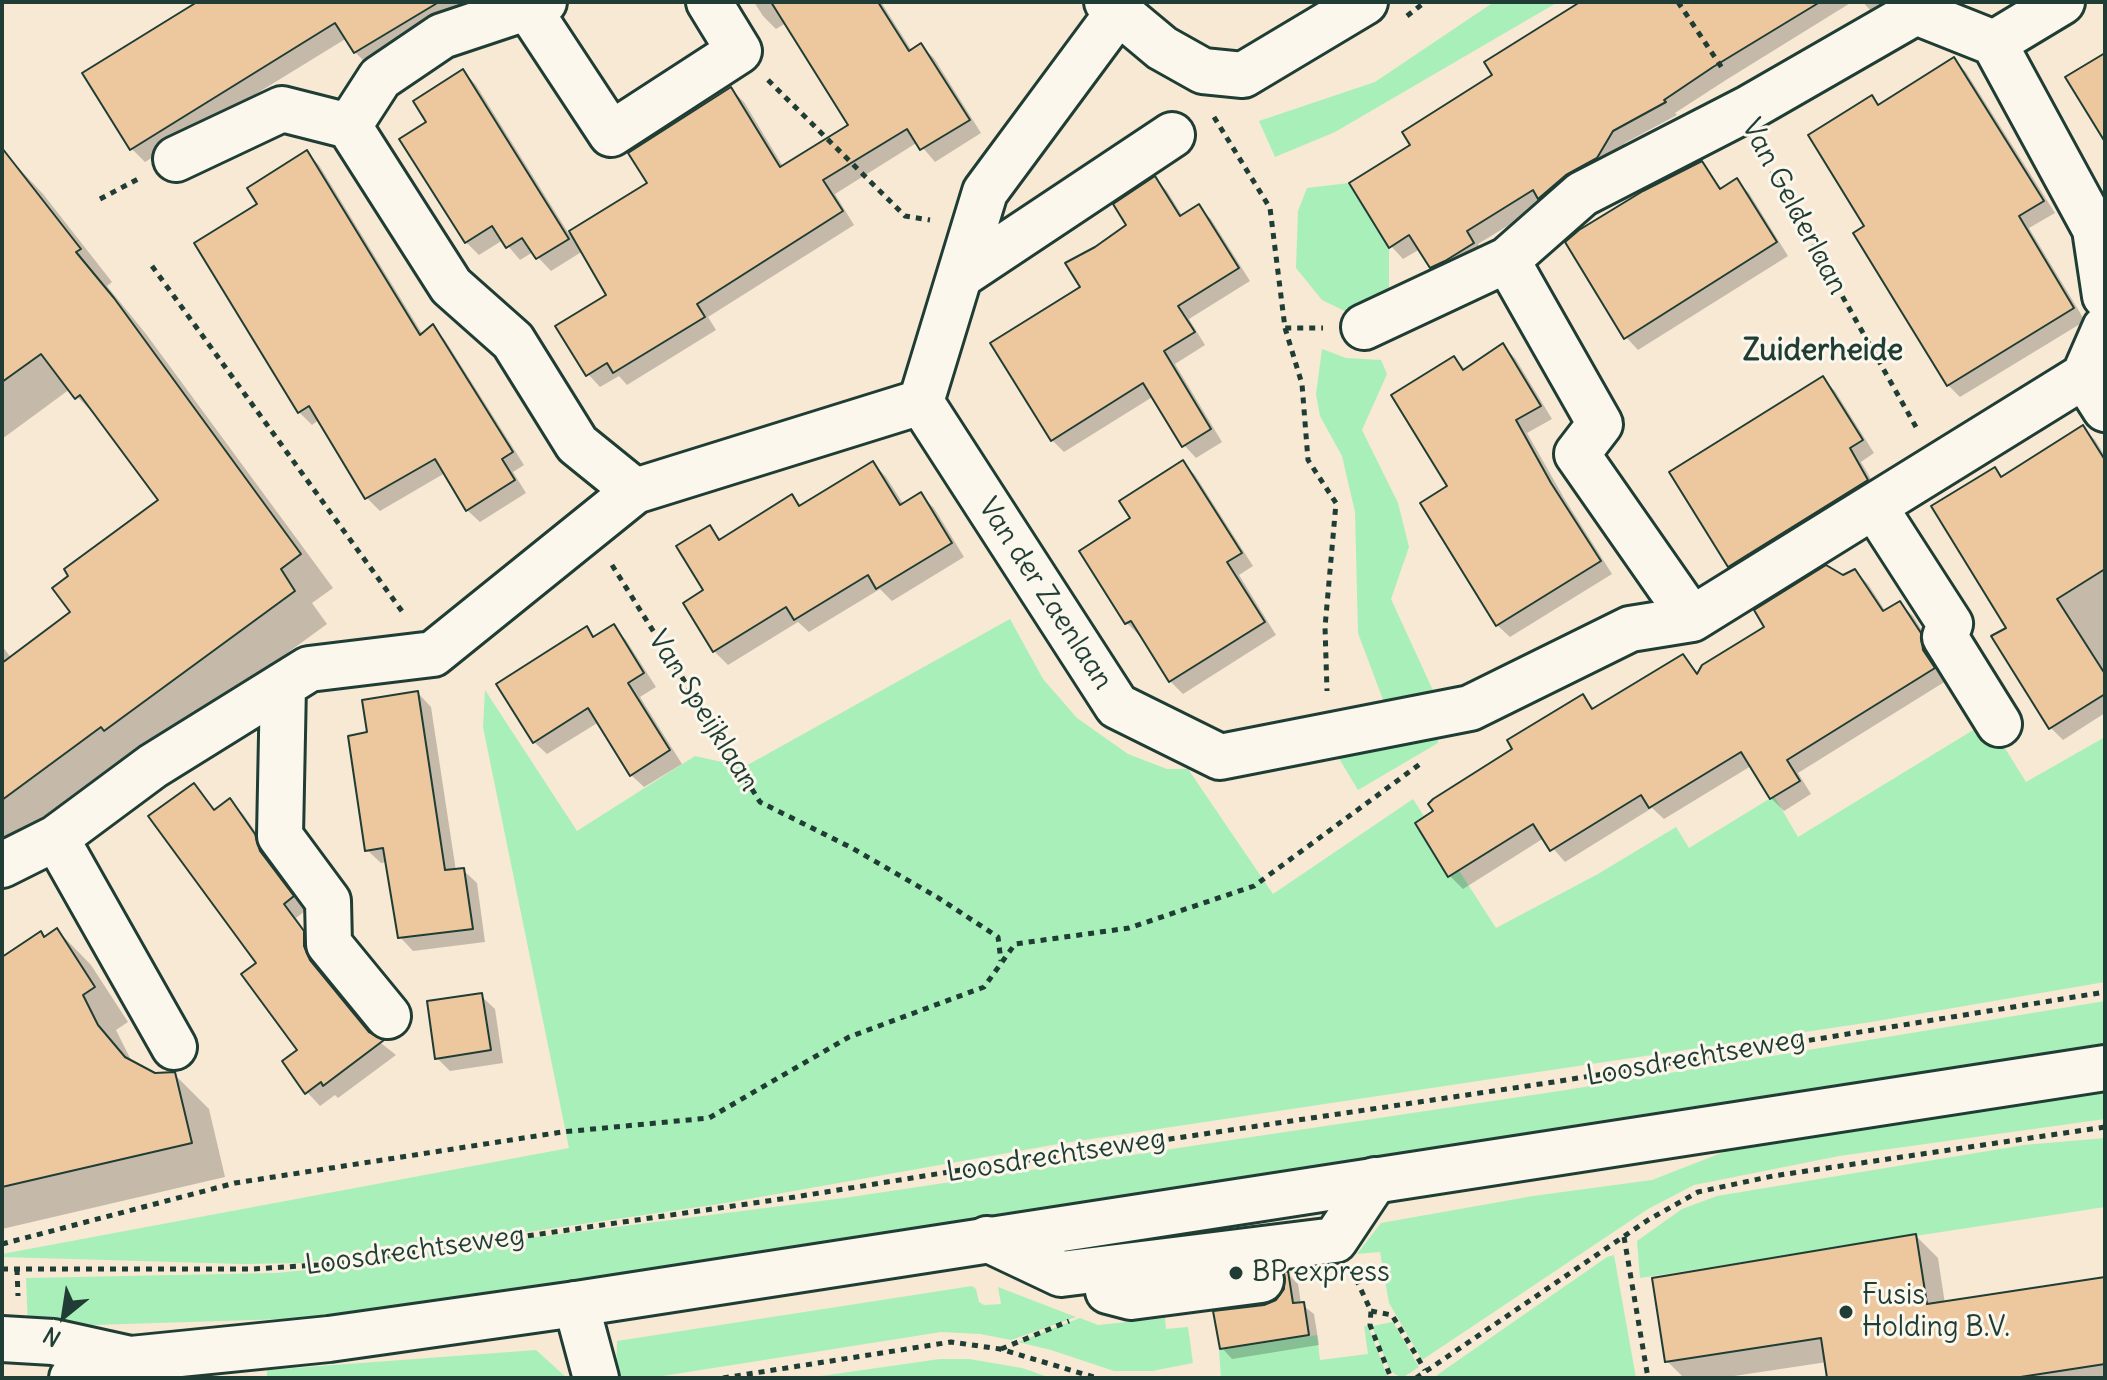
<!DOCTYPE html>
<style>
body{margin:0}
#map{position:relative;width:2107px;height:1380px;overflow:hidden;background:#f7e9d4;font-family:Delius,sans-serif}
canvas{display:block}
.frame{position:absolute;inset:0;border:4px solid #1f3d34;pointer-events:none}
.north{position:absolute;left:24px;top:1276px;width:80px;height:80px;-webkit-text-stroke:6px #fbf7ec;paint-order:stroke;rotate:210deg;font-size:22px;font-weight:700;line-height:32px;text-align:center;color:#1f3d34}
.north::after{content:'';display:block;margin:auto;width:28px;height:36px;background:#1f3d34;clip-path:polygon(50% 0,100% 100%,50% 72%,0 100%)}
</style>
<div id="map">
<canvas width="2107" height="1380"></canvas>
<div class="frame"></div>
<div class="north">N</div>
</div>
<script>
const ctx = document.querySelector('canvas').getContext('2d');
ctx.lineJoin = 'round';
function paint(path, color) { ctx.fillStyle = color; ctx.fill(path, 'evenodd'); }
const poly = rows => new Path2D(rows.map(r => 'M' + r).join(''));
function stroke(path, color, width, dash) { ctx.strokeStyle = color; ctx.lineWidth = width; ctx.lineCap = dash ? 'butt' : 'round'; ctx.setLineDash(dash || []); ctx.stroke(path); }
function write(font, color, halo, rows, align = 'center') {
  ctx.font = font + ' Delius,sans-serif'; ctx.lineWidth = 6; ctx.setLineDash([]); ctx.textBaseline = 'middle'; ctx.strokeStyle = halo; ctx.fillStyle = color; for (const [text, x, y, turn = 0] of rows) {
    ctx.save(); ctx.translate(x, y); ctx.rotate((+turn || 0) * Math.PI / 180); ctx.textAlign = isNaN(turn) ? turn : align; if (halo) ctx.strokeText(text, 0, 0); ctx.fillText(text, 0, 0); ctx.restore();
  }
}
paint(poly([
 [1494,2,1558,2,1335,132,1275,157,1259,121,1375,82],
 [1349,183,1389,248,1389,298,1357,317,1322,300,1296,268,1298,211,1307,188],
 [1322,349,1346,358,1381,360,1387,374,1362,430,1398,503,1409,547,1391,599,1436,697,1391,721,1358,633,1355,512,1342,456,1320,416,1316,394],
 [1010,619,1043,679,1077,718,1128,754,1167,769,1188,769,1273,894,1413,799,1496,928,1598,874,1676,827,1689,848,1774,796,1798,837,1988,721,2026,782,2105,737,2105,982,1865,1023,1058,1144,726,1203,452,1243,300,1263,244,1264,2,1257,2,1254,569,1148,483,727,485,690,577,831,695,756,744,767],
 [1438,728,1438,743,1358,790,1332,747],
 [2105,1001,2105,1044,1597,1121,1005,1218,318,1318,28,1327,26,1278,276,1273,327,1268,475,1245,844,1198,1566,1090],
 [2105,1087,2105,1119,1839,1156,1694,1185,1648,1209,1422,1360,1389,1303,1380,1252,1357,1254,1381,1223,1533,1196,1652,1180,1747,1143],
 [2105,1138,2105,1207,1640,1278,1637,1241,1682,1209,1717,1196,2024,1145],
 [1614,1255,1636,1378,1472,1376,1439,1378,1437,1375,1607,1257],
 [972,1286,976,1289,979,1302,984,1305,1001,1304,998,1287,1076,1317,1011,1340,980,1334,941,1332,650,1378,616,1378,617,1341],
 [1080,1318,1098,1325,1165,1318,1166,1329,1188,1327,1193,1363,1152,1371,1114,1371,1051,1350,1018,1342],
 [1393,1322,1419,1367,1402,1378,1390,1371,1372,1326],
 [1364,1326,1368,1326,1388,1378,1221,1378,1219,1350,1317,1335,1320,1360,1368,1354],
 [536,1350,567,1378,267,1378,267,1370],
 [940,1359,969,1359,1022,1368,1051,1378,807,1378]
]), '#a9efba');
paint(poly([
 [201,2,471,2,368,65,355,52,347,38,145,162,132,149,84,73],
 [754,2,881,2,912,51,921,46,934,58,981,133,935,162,918,142,835,194,854,225,708,317,716,330,627,385,619,376,600,387,588,374,609,296,583,251,551,271,533,252,520,260,503,240,479,255,466,242,429,122,463,71,476,85,569,234,650,183,731,89,744,102,784,168,851,126,786,23,776,29,763,16],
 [1583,2,1852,2,1726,80,1675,113,1677,115,1625,143,1610,171,1545,203,1478,244,1485,256,1444,280,1432,267,1420,249,1403,259,1391,246,1413,146],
 [1863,2,1919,2,1881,23],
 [1954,60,1966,72,2055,213,2029,228,2085,321,1960,397,1948,385,1867,227,1871,98,1880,106],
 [2,150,43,194,112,282,107,286,146,334,333,588,312,603,327,624,138,762,2,856,2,646,12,659,73,613,161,501,109,430,70,389,2,439],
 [306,152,319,165,423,335,433,327,445,340,524,465,513,472,526,493,480,522,467,510,445,473,380,511,367,498,320,419,312,425,299,412,260,205],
 [1701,163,1723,190,1737,181,1749,193,1788,256,1638,350,1626,337],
 [1155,179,1167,191,1183,217,1199,207,1211,219,1250,281,1189,319,1205,345,1175,364,1222,442,1196,458,1184,445,1154,396,1064,452,1052,440,1083,288,1096,248,1129,225],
 [1503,346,1515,358,1552,419,1527,433,1564,498,1612,574,1510,637,1497,625,1449,487,1454,358,1466,370],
 [1822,378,1835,391,1874,453,1861,462,1879,493,1743,578,1730,566],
 [2083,428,2095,440,2105,456,2105,713,2063,740,2051,728,1994,637,2009,628,1995,469,2004,478],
 [873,463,886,477,904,505,921,495,934,508,964,557,892,601,880,589,809,632,798,622,728,665,714,651,706,591,709,528,722,540,792,496,802,506],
 [1183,463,1195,475,1253,566,1239,575,1276,635,1183,694,1170,681,1141,634,1139,635,1127,623,1133,518],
 [1855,571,1868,584,1886,612,1900,603,1913,616,1933,648,1936,664,1946,681,1798,773,1811,794,1784,811,1771,798,1751,766,1664,819,1652,808,1565,862,1544,838,1463,889,1450,876,1417,824,1583,697,1596,710,1683,657,1699,674],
 [614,627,626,640,656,687,640,697,682,764,644,787,631,775,599,722,547,754,534,742,586,629,595,638],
 [418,693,431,707,456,871,463,870,477,883,485,942,413,951,400,937,388,862,381,863,367,850,370,734],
 [194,786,216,811,230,801,243,814,268,849,273,866,305,911,296,918,316,946,317,961,323,976,372,1036,396,1055,338,1098,335,1095,320,1106,307,1092,300,1051,259,963],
 [57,930,91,965,128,1022,116,1030,132,1062,155,1075,174,1074,209,1109,225,1177,2,1229,2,959],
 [481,996,495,1009,503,1063,450,1071,437,1058],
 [1916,1236,1938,1258,1945,1304,2105,1279,2105,1378,1829,1378,1827,1362,1721,1378,1684,1378,1667,1361],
 [1287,1273,1298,1284,1301,1304,1314,1314,1319,1345,1232,1359,1222,1348,1265,1307,1277,1302,1286,1290]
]), '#0003');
const building = poly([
 [197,2,439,2,354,53,335,23,130,150,82,73,197,2],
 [771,2,878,2,909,51,921,43,970,120,920,150,907,129,823,180,843,211,697,304,705,317,613,373,607,363,586,376,555,326,606,295,569,231,647,183,628,153,731,87,780,167,848,125,771,2],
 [1580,2,1820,2,1713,67,1664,100,1666,102,1613,131,1597,158,1566,175,1538,199,1533,190,1467,231,1474,243,1445,261,1430,268,1409,235,1389,248,1349,183,1410,145,1402,132,1492,75,1484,62,1580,2],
 [2105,53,2105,142,2065,77,2105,53],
 [1954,57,2044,201,2019,216,2074,308,1947,386,1853,233,1864,226,1808,135,1872,95,1878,105,1954,57],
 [463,69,569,239,536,259,522,238,506,248,492,226,465,243,399,139,426,122,413,101,463,69],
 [2,148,81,249,76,252,114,298,301,554,281,569,295,591,104,731,101,727,2,800,2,663,70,612,52,588,68,576,64,569,158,500,80,395,75,399,41,354,2,382,2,148],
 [307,150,420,335,433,324,513,452,502,459,515,480,466,511,435,459,365,499,309,406,298,413,194,243,257,204,247,188,307,150],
 [1702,161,1720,189,1737,178,1777,242,1624,339,1565,242,1579,230,1643,191,1702,161],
 [1155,176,1180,216,1199,204,1239,268,1178,306,1195,332,1164,351,1211,429,1182,447,1143,383,1051,441,990,343,1080,287,1065,263,1095,247,1126,225,1113,204,1155,176],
 [1503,343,1541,406,1516,420,1551,483,1601,561,1496,626,1420,503,1447,486,1391,395,1454,356,1463,370,1503,343],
 [1823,376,1863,440,1850,448,1868,480,1728,567,1669,472,1823,376],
 [2083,425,2105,460,2105,569,2057,599,2105,674,2105,694,2049,729,1991,636,2006,628,1931,506,1995,467,2001,477,2083,425],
 [1183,460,1242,553,1227,562,1265,622,1169,682,1131,621,1125,624,1079,551,1130,518,1119,501,1183,460],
 [873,461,900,505,921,492,952,543,876,589,868,575,794,620,786,607,713,652,683,603,703,590,676,546,710,525,719,540,792,494,799,506,873,461],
 [1826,565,1843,575,1855,569,1883,611,1900,601,1921,633,1923,650,1935,668,1787,760,1800,781,1770,799,1741,752,1649,808,1641,795,1550,851,1533,824,1448,877,1415,823,1433,811,1428,804,1433,799,1512,749,1507,740,1583,694,1592,709,1683,654,1697,674,1702,665,1764,627,1754,610,1826,565],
 [614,624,644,673,628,683,670,750,630,776,588,708,533,743,496,684,587,626,593,637,614,624],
 [418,691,445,870,464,868,473,929,398,938,383,848,365,851,348,736,367,732,362,700,418,691],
 [194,783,214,810,230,798,255,834,260,851,294,896,284,904,304,931,304,946,310,960,369,1032,384,1040,323,1086,321,1082,305,1094,282,1061,297,1050,241,974,256,963,148,816,194,783],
 [57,928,95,987,83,995,98,1025,125,1057,155,1073,175,1072,192,1143,2,1187,2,957,41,931,44,937,57,928],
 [482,993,491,1050,435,1059,427,1001,482,993],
 [1916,1234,1927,1304,2105,1277,2105,1364,2014,1378,1827,1378,1821,1338,1665,1362,1652,1278,1916,1234],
 [1288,1271,1293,1303,1304,1302,1309,1335,1220,1349,1213,1311,1264,1305,1276,1300,1284,1289,1284,1272,1288,1271]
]);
paint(building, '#edc79d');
stroke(building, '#1f3d34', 2);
const minor = poly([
 [1107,2,1162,48,1203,71,1243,75,1365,2],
 [528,8,611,134,739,51,709,2],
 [1119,11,985,192,921,402,1117,706,1220,757,1470,708,1630,629,1692,619,1874,506],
 [1994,43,2062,2],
 [349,126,451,286,513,341,577,444,635,491,921,402],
 [176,159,282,109,349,126,380,78,442,36,544,2],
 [1507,260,1600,424,1577,454,1692,619],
 [960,276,1172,135],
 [1364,327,1507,260,1582,194,1749,108,1916,12,1994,43,2095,229,2105,296],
 [2105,328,2084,376,2105,409],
 [283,685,280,836,328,901,329,944,388,1016],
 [1999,724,1945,637,1950,624,1874,506,2084,376],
 [2,865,56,838],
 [174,1047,56,838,153,766,309,669,433,654,635,491],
 [987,1239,1061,1274,1335,1240,1375,1180],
 [1108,1291,1131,1297,1261,1280],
 [576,1304,596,1378]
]);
const major = poly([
 [2,1339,53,1342,130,1359],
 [72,1378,131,1359,329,1339,576,1304,2105,1068]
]);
stroke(minor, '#1f3d34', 50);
stroke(major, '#1f3d34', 50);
stroke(poly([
 [1678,2,1724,71],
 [1407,16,1425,2],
 [768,80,905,216,930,220],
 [1214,117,1270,208,1285,328,1323,328],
 [1760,150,1916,427],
 [100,199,140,178],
 [152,266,404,614],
 [1285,328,1302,384,1308,460,1336,503,1325,627,1327,691],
 [612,565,760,802,852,848,937,897,998,937,1001,961],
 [1624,1237,1648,1378],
 [2,1244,235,1183,562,1132,709,1118,849,1037,984,987,1015,944,1129,928,1254,886,1420,764],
 [2,1269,253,1269,334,1264,795,1197,961,1170,1554,1082,2105,992],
 [17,1269,18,1296],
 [1356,1279,1371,1311,1370,1325,1391,1378],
 [1371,1311,1392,1315,1425,1370],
 [1001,1349,1069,1321],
 [723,1378,951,1342,1000,1349,1097,1378],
 [1416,1378,1648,1220,1698,1192,1773,1176,2105,1127]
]), '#1f3d34', 5, [6, 6]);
stroke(minor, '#fbf7ec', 44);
stroke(major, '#fbf7ec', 44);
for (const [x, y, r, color] of [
 [1236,1273,8,"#1f3d34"],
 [1846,1312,8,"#1f3d34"]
]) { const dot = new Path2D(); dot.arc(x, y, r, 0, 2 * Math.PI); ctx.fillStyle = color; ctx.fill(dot); stroke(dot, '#fbf7ec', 3); }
write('28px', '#1f3d34', '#fbf7ec', [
 ["Van Gelderlaan",1794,207,62],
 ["Van der Zaenlaan",1045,594,57],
 ["Van Speijklaan",703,711,58],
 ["Loosdrechtseweg",1696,1058,-10],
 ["Loosdrechtseweg",1056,1156,-9],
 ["Loosdrechtseweg",415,1251,-8]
]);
write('28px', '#1f3d34', '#fbf7ec', [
 ["BP express",1252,1273],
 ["Fusis",1862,1296],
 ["Holding B.V.",1862,1328]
], 'left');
write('bold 30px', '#1f3d34', '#fbf7ec', [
 ["Zuiderheide",1823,351]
]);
</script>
